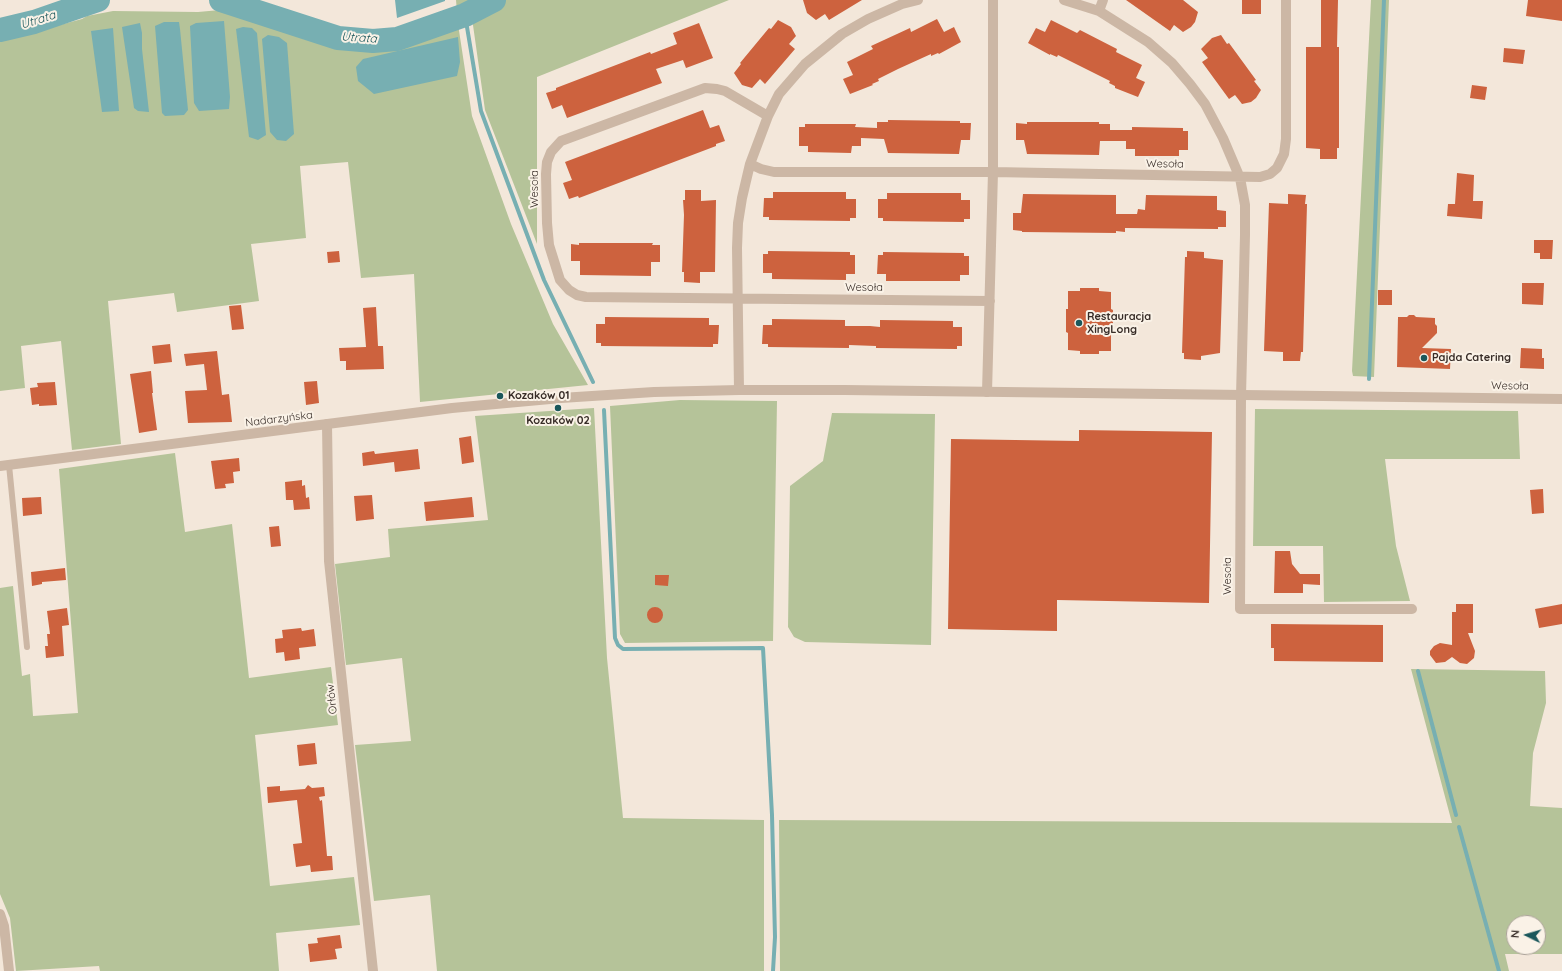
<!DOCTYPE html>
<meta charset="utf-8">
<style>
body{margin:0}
#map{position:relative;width:1562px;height:971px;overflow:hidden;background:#f3e7da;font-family:Quicksand,sans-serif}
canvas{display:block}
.north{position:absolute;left:1506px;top:915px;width:40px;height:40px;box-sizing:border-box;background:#faf2e7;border:1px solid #aca39a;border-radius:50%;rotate:275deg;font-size:11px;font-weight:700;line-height:16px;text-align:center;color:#372c27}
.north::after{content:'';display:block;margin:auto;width:14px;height:18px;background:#1a575b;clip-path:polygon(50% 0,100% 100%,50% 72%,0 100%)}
</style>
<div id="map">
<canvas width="1562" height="971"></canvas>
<div class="north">N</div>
</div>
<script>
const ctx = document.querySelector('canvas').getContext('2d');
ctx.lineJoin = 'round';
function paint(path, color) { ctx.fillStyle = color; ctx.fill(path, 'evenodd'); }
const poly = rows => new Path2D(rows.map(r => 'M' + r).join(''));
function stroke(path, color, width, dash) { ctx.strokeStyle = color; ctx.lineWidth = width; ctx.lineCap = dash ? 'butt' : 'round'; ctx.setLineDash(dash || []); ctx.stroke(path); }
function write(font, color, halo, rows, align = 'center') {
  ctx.font = font + ' Quicksand,sans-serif'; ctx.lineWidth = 4; ctx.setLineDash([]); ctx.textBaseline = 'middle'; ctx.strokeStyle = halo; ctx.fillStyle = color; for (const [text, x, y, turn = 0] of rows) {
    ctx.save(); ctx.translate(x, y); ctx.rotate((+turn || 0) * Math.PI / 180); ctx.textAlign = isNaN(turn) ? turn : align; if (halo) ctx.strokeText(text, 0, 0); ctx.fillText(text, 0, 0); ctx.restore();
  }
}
paint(poly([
 [456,0,729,0,537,77,537,244,485,110,472,18,458,24,472,116,511,224,553,324,588,385,420,402,414,274,361,278,348,162,300,166,306,238,251,244,259,301,177,312,174,293,108,301,121,444,72,450,61,341,21,346,25,388,0,391,0,41,82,19,87,16,113,11,198,12,231,9,294,31,338,43,388,48,416,41,458,24],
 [1371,0,1389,0,1374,377,1353,376,1352,371],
 [680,400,777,401,773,641,625,643,620,634,610,406],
 [594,408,607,658,623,818,764,820,764,971,437,971,430,895,374,901,355,745,411,741,402,658,346,665,335,564,390,557,388,529,488,520,475,416],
 [1255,409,1518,411,1520,459,1385,459,1396,546,1410,601,1324,602,1323,546,1253,546],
 [832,413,935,414,931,645,805,642,794,637,788,627,790,486,823,461],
 [175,453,185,532,232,524,249,678,331,667,338,725,255,735,270,886,354,877,360,925,276,933,279,971,100,971,99,966,16,971,10,918,0,894,0,588,13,586,22,676,30,674,33,716,78,713,59,469],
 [1411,669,1545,671,1546,703,1533,753,1530,806,1562,808,1562,954,1505,954,1509,971,780,971,779,820,1452,823],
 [1514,923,1538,923,1538,947,1514,947]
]), '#b5c399');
paint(poly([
 [395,0,445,0,445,1,397,18],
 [224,21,230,97,229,109,199,111,194,103,190,26,196,23],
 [164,22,179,22,180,29,188,110,184,115,165,116,162,113,155,26],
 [140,23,142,33,142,49,149,112,138,111,134,108,122,27],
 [243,27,252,28,257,33,266,135,258,140,249,137,236,29],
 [113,28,119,111,102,112,91,31],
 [268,35,279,37,287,43,294,134,286,141,277,140,270,132,262,39],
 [458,37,460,62,457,76,374,94,358,81,356,67,363,59]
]), '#77afb2');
stroke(poly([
 [465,15,481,111,544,280,593,382],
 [1369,379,1384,0],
 [604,410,615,638,618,645,623,649,763,648,772,815,775,937,773,971],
 [1418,671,1456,815],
 [1459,827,1499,971]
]), '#77afb2', 4);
stroke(poly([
 [221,0,338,38,373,41,397,39,465,15,494,0],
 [0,30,34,22,98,0]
]), '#77afb2', 24);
paint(poly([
 [803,0,862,0,829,20,825,14,816,20,807,13],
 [1126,0,1183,0,1198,12,1195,22,1191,27,1183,32,1174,25,1170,31],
 [1242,0,1261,0,1261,14,1242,14],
 [1321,0,1338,0,1337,47,1339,47,1339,148,1337,148,1337,159,1320,159,1320,149,1306,148,1306,47,1321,47],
 [1528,0,1562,0,1562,21,1526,16],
 [937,19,944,32,954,27,961,42,939,54,938,53,931,56,931,54,898,69,878,79,879,81,872,84,873,85,850,94,843,79,853,75,847,62,873,49,871,46,910,28,911,32],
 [778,20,791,27,796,36,789,44,795,49,765,84,760,79,752,88,742,85,734,73,741,64,740,63,769,28,771,29],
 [1051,20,1077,33,1080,30,1117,49,1116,52,1142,65,1136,78,1145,82,1138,97,1115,88,1115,86,1109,83,1110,81,1058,55,1057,57,1050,54,1050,55,1028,43,1036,28,1045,32],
 [699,23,713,58,686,68,683,60,656,69,662,83,567,118,562,105,552,109,546,93,556,90,556,88,650,52,651,54,677,44,673,33],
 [1221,35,1227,44,1229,43,1256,80,1254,81,1261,90,1256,98,1251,102,1242,104,1235,95,1229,99,1202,62,1208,58,1201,49,1212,38],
 [1504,48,1525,50,1523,64,1503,62],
 [1472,85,1487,87,1485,100,1470,98],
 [703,110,710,128,719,125,725,141,716,144,716,146,579,198,578,196,569,199,563,183,572,180,565,162],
 [888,120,960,121,960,123,971,123,970,140,961,140,959,154,888,153,884,139,861,138,861,146,852,146,851,153,808,152,808,146,799,146,799,127,805,127,805,124,856,124,855,127,877,128,877,122,888,122],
 [1027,122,1099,122,1099,124,1110,124,1110,130,1132,130,1132,127,1183,128,1183,131,1188,131,1188,150,1179,150,1179,156,1135,156,1135,149,1126,149,1126,141,1100,141,1099,155,1027,154,1024,140,1016,140,1016,123,1027,124],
 [1457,173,1474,175,1473,201,1483,201,1482,219,1447,216,1448,204,1455,204],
 [685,190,701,190,701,201,716,200,715,272,700,272,700,283,684,282,684,272,682,272,684,215,683,200,685,200],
 [773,192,846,192,846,199,856,199,856,218,850,218,850,221,769,220,769,217,763,217,764,198,773,198],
 [887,193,961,193,961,200,970,200,970,219,964,219,964,222,883,221,883,218,878,218,878,199,887,199],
 [1023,194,1116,195,1116,214,1137,214,1138,209,1145,210,1146,195,1217,196,1217,210,1226,211,1226,227,1218,227,1218,229,1125,228,1125,232,1116,231,1116,233,1022,232,1022,231,1013,230,1013,213,1021,213],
 [1288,194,1306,195,1305,204,1307,204,1303,352,1301,352,1300,361,1283,361,1283,352,1264,351,1269,203,1288,204],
 [1534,240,1553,240,1552,259,1540,259,1540,253,1534,253],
 [579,243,653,243,652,245,660,245,660,262,651,262,651,276,580,275,580,261,571,261,571,244,579,245],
 [339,251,340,262,328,263,327,252],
 [768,251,850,252,850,255,855,255,855,274,846,274,846,280,772,279,772,273,763,273,763,254,768,254],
 [1187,251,1204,252,1204,258,1223,260,1220,353,1201,356,1201,360,1184,359,1184,353,1182,353,1185,257,1187,257],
 [883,252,964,253,964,256,969,256,969,275,960,275,960,281,886,281,886,274,877,274,878,255,883,255],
 [1522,283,1544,283,1543,305,1522,304],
 [1080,288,1099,288,1099,291,1111,292,1111,309,1113,310,1113,333,1111,333,1111,351,1099,351,1099,354,1080,354,1080,351,1068,350,1068,333,1066,332,1066,309,1068,309,1068,291,1080,291],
 [1378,290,1392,290,1392,305,1378,305],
 [241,305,244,329,232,330,229,306],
 [376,307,378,346,383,346,384,369,346,370,346,361,340,361,339,348,366,347,363,308],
 [1409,315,1414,315,1416,317,1435,318,1435,324,1437,326,1437,333,1422,348,1451,349,1450,369,1397,367,1398,317,1407,317],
 [605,317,709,318,709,325,719,325,718,344,713,344,713,347,601,346,601,343,596,343,596,324,605,324],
 [772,319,845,320,845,326,870,326,880,327,880,320,953,321,953,327,962,327,962,346,957,346,957,349,876,348,876,346,849,345,849,348,768,347,768,344,762,344,763,325,772,325],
 [170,344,172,362,154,364,152,346],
 [1521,348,1542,349,1542,358,1544,358,1544,369,1520,368],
 [217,351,222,395,229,394,232,422,188,423,185,391,207,390,204,364,186,366,184,354],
 [151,371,153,393,152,393,157,430,139,433,130,374],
 [317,381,319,403,306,405,304,382],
 [55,382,57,405,39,406,39,404,32,405,30,388,38,387,37,383],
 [1079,430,1212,432,1209,603,1057,600,1057,631,948,629,951,439,1079,441],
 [471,436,474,462,462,464,459,438],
 [418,449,420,469,395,472,394,462,363,466,362,453,374,451,375,454],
 [239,458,240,471,233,472,234,483,225,484,226,488,215,489,211,461],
 [302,480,302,486,305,485,306,498,309,497,310,509,294,510,293,500,286,500,285,482],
 [1543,489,1544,513,1532,514,1530,490],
 [372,495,374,519,356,521,354,496],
 [41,497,42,514,23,516,22,498],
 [472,497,474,517,426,521,424,502],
 [279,526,281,546,271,547,269,527],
 [1275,551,1290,551,1292,564,1300,574,1320,574,1320,585,1303,584,1303,593,1274,593],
 [65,568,66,580,42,582,42,584,32,586,31,572],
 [655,575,669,575,668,586,655,585],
 [1456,604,1473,604,1473,633,1468,633,1475,651,1474,658,1467,664,1460,663,1452,657,1445,662,1436,663,1430,655,1430,651,1434,646,1440,643,1452,645,1452,612,1456,612],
 [1562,604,1562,624,1539,628,1535,609],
 '647 615a8 8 0 1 1 16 0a8 8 0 1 1-16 0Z',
 [67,608,69,625,62,626,64,656,46,658,45,646,48,646,47,634,50,634,47,611],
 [1271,624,1383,625,1383,662,1274,661,1274,648,1271,648],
 [301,628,302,631,314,629,316,646,299,648,300,659,285,661,284,652,276,653,275,639,283,638,282,630],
 [315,743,317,764,299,766,297,745],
 [308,785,312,788,324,787,325,796,319,797,320,801,322,800,327,856,332,856,333,870,311,872,310,865,296,867,293,844,302,843,297,800,268,803,267,787,280,786,280,791,305,789],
 [340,935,342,948,335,949,337,959,310,962,308,944,318,943,317,938]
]), '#cd623e');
stroke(poly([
 [9,465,27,647]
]), '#ccb7a5', 6);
stroke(poly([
 [1064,0,1099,11,1148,42,1172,63,1190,84,1205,104,1223,138,1240,178,1245,205,1245,235,1241,396,1240,609,1412,609],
 [1099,11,1103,0],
 [768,116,725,91,717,89,705,88,561,141,551,152,547,162,546,174,547,223,549,245,560,280,569,290,577,295,586,297,990,301],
 [750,164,761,169,774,172,993,172,1260,177,1270,174,1277,168,1284,154,1286,139,1286,0],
 [739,390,737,248,738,223,742,198,750,164,768,116,779,94,805,64,842,34,868,19,902,4,918,0],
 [987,392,993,172,993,0],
 [327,424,329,561,373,971],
 [0,914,4,926,9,971]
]), '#ccb7a5', 10);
stroke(poly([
 [0,466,452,408,561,398,654,392,739,390,845,390,1562,399]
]), '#ccb7a5', 10);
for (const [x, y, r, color] of [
 [1079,323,4,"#1a575b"],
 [1424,358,4,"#1a575b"],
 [500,396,4,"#1a575b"],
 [558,408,4,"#1a575b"]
]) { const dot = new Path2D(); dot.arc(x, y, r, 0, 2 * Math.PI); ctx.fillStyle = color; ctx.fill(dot); stroke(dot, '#faf2e7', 1.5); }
write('11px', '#372c27', '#faf2e7', [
 ["Wesoła",1165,164,1],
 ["Wesoła",535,189,-90],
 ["Wesoła",864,288],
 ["Wesoła",1510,386,1],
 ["Nadarzyńska",279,419,-7],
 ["Wesoła",1228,576,-90],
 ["Orłów",332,699,-96]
]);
write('bold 11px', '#372c27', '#faf2e7', [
 ["Restauracja",1087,317],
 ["XingLong",1087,330],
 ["Pajda Catering",1432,358],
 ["Kozaków 01",508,396],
 ["Kozaków 02",558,421,"center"]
], 'left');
write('italic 12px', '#1a575b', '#faf2e7', [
 ["Utrata",38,20,-17],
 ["Utrata",359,38,4]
]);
</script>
